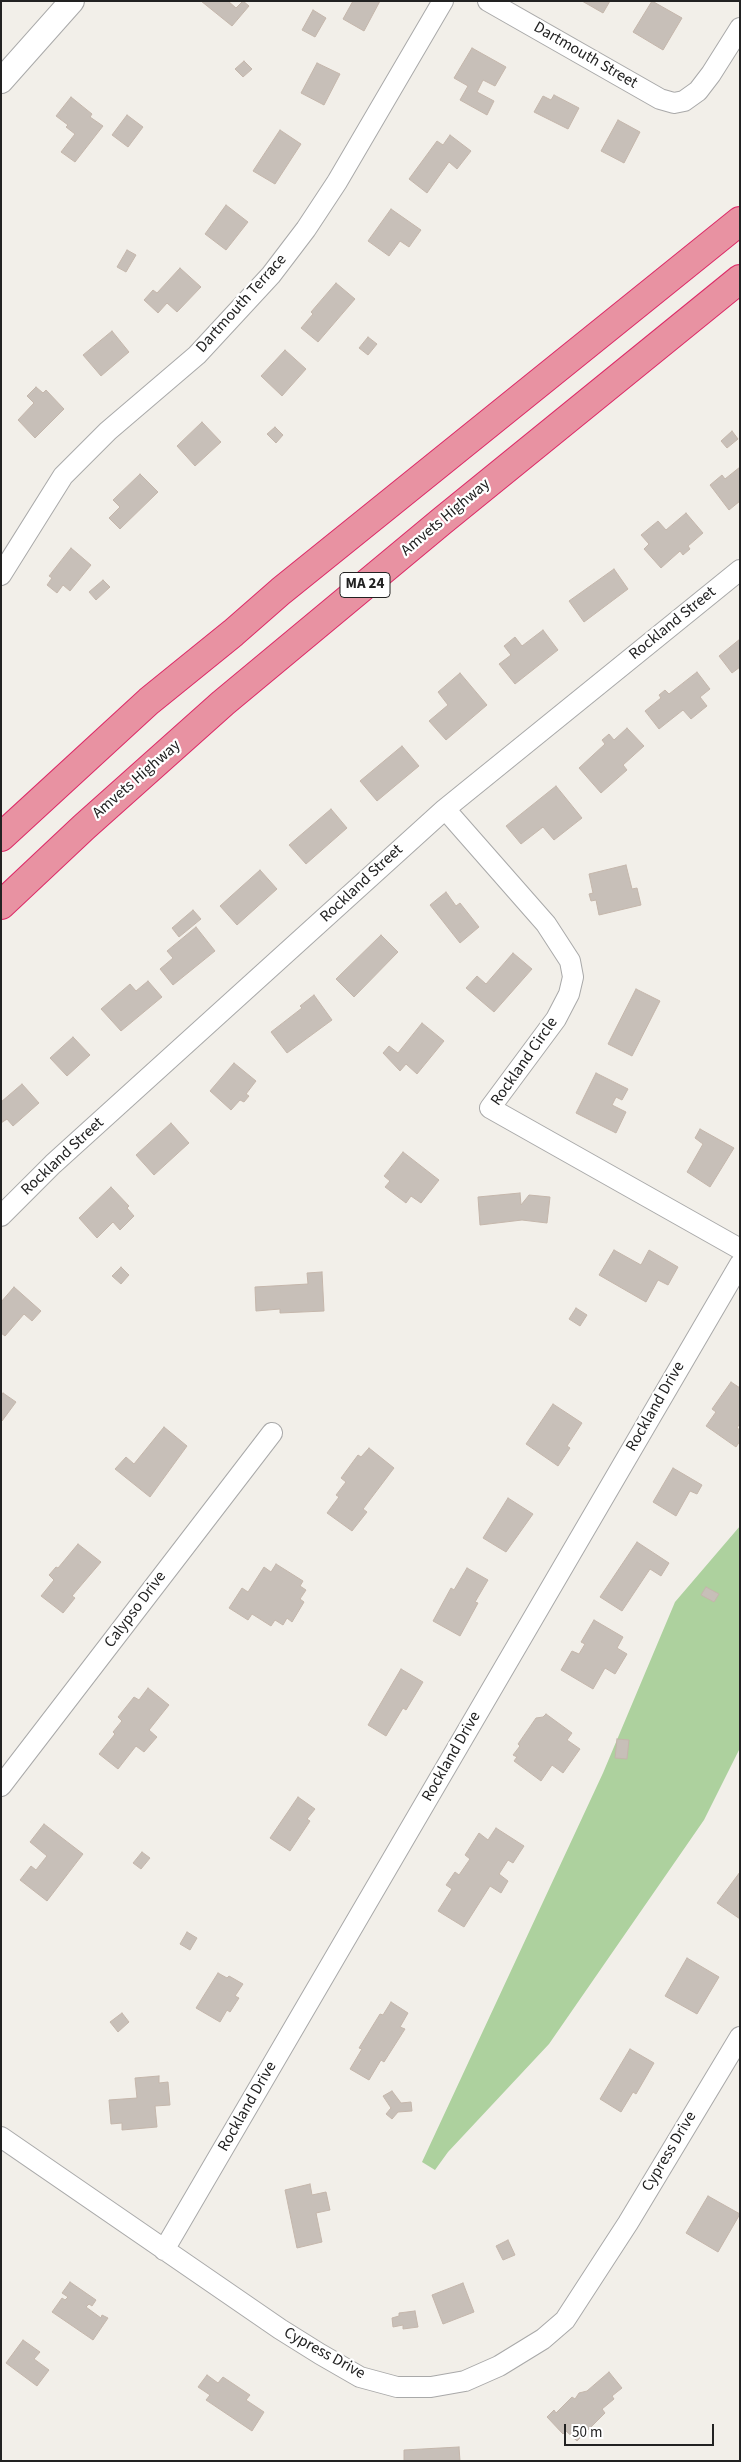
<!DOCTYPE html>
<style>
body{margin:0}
#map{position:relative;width:741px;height:2462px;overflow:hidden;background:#f2efe9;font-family:"Source Sans 3",sans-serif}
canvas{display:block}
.frame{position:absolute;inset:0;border:2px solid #222;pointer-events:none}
.scale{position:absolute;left:564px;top:2424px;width:150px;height:22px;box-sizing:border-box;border:2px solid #222;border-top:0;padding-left:6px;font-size:15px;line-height:18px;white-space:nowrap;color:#222;-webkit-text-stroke:4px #fff;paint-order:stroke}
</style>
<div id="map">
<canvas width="741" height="2462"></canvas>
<div class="frame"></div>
<div class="scale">50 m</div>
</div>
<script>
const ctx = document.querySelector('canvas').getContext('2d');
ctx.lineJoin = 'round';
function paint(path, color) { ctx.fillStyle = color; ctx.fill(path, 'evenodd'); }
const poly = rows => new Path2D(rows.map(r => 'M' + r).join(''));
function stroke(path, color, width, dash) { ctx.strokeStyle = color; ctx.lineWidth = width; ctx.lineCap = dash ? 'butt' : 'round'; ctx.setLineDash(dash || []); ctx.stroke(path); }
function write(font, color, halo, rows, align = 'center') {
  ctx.font = font + ' "Source Sans 3",sans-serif'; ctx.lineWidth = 4.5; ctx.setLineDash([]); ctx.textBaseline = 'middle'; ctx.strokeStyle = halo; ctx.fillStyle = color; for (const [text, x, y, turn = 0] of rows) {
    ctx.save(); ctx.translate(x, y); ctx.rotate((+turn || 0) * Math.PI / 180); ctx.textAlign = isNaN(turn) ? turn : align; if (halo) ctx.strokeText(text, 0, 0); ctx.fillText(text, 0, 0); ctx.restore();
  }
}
paint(poly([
 [740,1526,740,1748,704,1820,549,2044,448,2152,435,2170,422,2162,603,1773,675,1602]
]), '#add19e');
const building = poly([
 [201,1,228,1,236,8,243,1,249,6,232,26,201,1],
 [353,1,380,1,364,31,343,19,353,1],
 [582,1,610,1,603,13,582,1],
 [652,1,682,18,663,50,633,32,652,1],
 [313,10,326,18,315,37,302,30,313,10],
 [472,48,506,67,495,86,483,80,477,92,494,101,487,115,460,100,468,86,454,78,472,48],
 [244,61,252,69,243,77,235,69,244,61],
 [317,63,340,74,324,105,301,93,317,63],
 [554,95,579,108,568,129,534,112,543,96,551,100,554,95],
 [71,97,92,114,90,117,103,126,75,162,61,152,75,134,66,127,68,125,56,116,71,97],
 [127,115,143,127,128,147,112,135,127,115],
 [618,120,640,132,624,163,601,151,618,120],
 [280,130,301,144,275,184,253,171,280,130],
 [450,135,471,151,457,169,449,162,427,193,409,179,437,141,443,145,450,135],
 [226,205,248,222,226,250,205,234,226,205],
 [391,209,421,230,409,247,400,241,389,256,368,241,391,209],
 [127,250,136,255,126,272,117,267,127,250],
 [180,268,201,287,177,312,167,303,158,313,144,300,153,290,157,293,180,268],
 [336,283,355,299,318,342,301,328,313,314,311,312,336,283],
 [112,331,129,352,101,376,83,355,112,331],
 [368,337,377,344,368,355,359,348,368,337],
 [285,350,306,369,282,396,261,376,285,350],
 [36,387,43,393,46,390,64,409,35,438,18,420,34,403,27,396,36,387],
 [202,422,221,442,195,466,177,446,202,422],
 [275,427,283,435,276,443,267,434,275,427],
 [732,431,738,439,727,448,721,441,732,431],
 [740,467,740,501,729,510,710,485,722,475,725,479,740,467],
 [140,474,158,492,120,529,109,518,120,507,113,500,140,474],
 [686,513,703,533,688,546,690,549,683,555,680,551,661,568,644,549,649,544,641,535,658,521,666,530,686,513],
 [71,548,91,565,70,591,63,585,57,593,47,585,52,578,49,576,71,548],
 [614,569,628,589,584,622,569,601,614,569],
 [103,580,110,587,96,600,89,592,103,580],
 [543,630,558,650,515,684,499,664,511,655,504,646,515,637,522,646,543,630],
 [740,639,740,667,732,673,719,656,740,639],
 [697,672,710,689,700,697,707,706,691,719,683,710,659,729,645,711,661,698,659,695,665,690,669,694,697,672],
 [460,673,487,705,446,740,429,721,448,705,438,692,460,673],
 [627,728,644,746,623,765,627,770,601,793,579,768,605,744,602,740,609,734,614,740,627,728],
 [402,746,419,766,377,801,360,781,402,746],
 [556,786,582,818,554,840,543,827,521,844,506,826,556,786],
 [331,809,347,828,306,864,289,845,331,809],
 [626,865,632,889,637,888,641,905,599,915,596,900,591,901,589,894,593,893,589,874,626,865],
 [260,870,277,889,237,925,220,906,260,870],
 [446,892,456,906,460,903,479,927,460,943,430,905,446,892],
 [193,910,201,919,179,937,172,928,193,910],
 [196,927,215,951,173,985,160,969,173,958,167,951,196,927],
 [381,935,398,952,354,997,336,979,381,935],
 [513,953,532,969,494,1012,466,988,477,976,486,984,513,953],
 [148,981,162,997,121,1031,101,1009,130,984,136,991,148,981],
 [636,989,660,1001,632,1056,608,1044,636,989],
 [314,995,332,1020,287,1053,271,1032,302,1008,300,1006,314,995],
 [422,1023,444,1041,417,1074,406,1064,400,1071,383,1053,389,1046,398,1053,422,1023],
 [73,1037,90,1055,67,1076,50,1058,73,1037],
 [234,1063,256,1081,246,1094,249,1096,244,1102,240,1100,231,1110,210,1091,234,1063],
 [596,1073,628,1089,622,1100,616,1097,612,1105,626,1112,616,1133,576,1113,596,1073],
 [22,1084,39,1103,13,1126,7,1119,1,1123,1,1102,22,1084],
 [171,1123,189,1143,154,1175,136,1155,171,1123],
 [700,1129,734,1148,710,1187,687,1172,703,1144,695,1138,700,1129],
 [403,1152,439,1180,421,1203,411,1196,406,1203,385,1187,390,1181,384,1176,403,1152],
 [111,1187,129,1206,127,1208,134,1216,120,1230,113,1222,97,1238,79,1218,111,1187],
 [520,1193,521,1205,529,1195,550,1197,547,1223,522,1220,480,1225,478,1197,520,1193],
 [614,1250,641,1265,649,1250,678,1267,668,1285,658,1280,646,1302,599,1275,614,1250],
 [121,1267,129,1275,121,1284,112,1276,121,1267],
 [322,1272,324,1311,280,1313,280,1309,256,1311,255,1287,308,1284,307,1273,322,1272],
 [14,1287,41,1311,32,1321,24,1314,5,1336,1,1333,1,1302,14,1287],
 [576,1308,587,1315,580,1326,569,1319,576,1308],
 [731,1382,740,1388,740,1423,737,1428,740,1430,740,1441,736,1447,706,1426,716,1412,712,1409,731,1382],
 [3,1393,16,1402,2,1421,1,1396,3,1393],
 [553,1404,582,1423,567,1446,570,1448,558,1466,526,1444,553,1404],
 [164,1427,187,1446,150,1497,115,1469,126,1457,134,1464,164,1427],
 [369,1448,394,1468,363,1509,367,1512,352,1531,327,1513,339,1497,336,1495,346,1482,341,1478,358,1455,361,1457,369,1448],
 [673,1468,702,1485,697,1494,690,1491,676,1516,653,1502,673,1468],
 [508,1498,533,1514,506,1552,483,1538,508,1498],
 [637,1542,669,1563,661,1576,650,1569,622,1611,600,1597,637,1542],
 [78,1544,101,1562,72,1596,75,1598,63,1613,41,1596,54,1580,49,1575,56,1567,58,1568,78,1544],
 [276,1564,303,1581,300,1586,306,1590,300,1599,304,1602,292,1622,287,1618,283,1625,275,1620,271,1626,252,1614,248,1620,229,1608,242,1588,248,1592,264,1567,271,1572,276,1564],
 [467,1568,488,1580,475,1602,478,1603,460,1636,433,1621,451,1588,454,1590,467,1568],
 [706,1587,719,1594,714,1602,701,1595,706,1587],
 [594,1620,623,1637,617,1648,627,1654,615,1674,605,1668,593,1689,561,1670,572,1651,579,1654,585,1644,581,1642,594,1620],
 [401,1669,423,1682,406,1710,403,1708,386,1736,368,1725,401,1669],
 [148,1688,169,1705,149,1730,157,1737,144,1752,136,1746,118,1769,99,1754,115,1734,113,1732,122,1721,118,1717,134,1697,139,1700,148,1688],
 [546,1714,572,1733,567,1740,580,1749,563,1773,552,1765,541,1781,514,1761,517,1757,513,1755,520,1746,518,1744,536,1718,543,1717,546,1714],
 [617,1739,629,1740,627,1759,615,1758,617,1739],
 [298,1797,315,1809,307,1819,310,1821,290,1851,270,1838,298,1797],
 [44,1824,83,1854,47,1901,20,1880,31,1866,36,1870,47,1856,30,1842,44,1824],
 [496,1828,524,1846,513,1863,508,1860,499,1874,508,1881,501,1893,490,1886,464,1927,438,1911,452,1889,446,1885,455,1872,459,1875,470,1859,465,1855,479,1833,488,1840,496,1828],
 [142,1852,150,1858,141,1869,133,1863,142,1852],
 [740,1872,740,1919,717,1903,740,1872],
 [187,1932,197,1938,190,1950,180,1944,187,1932],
 [687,1958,719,1977,697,2014,665,1996,687,1958],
 [218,1973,227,1978,229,1976,243,1984,235,1996,239,1998,230,2012,227,2010,220,2022,196,2008,218,1973],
 [391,2002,408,2013,400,2027,405,2029,384,2062,381,2060,369,2080,350,2069,362,2049,359,2048,380,2014,383,2015,391,2002],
 [122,2013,129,2022,118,2032,110,2022,122,2013],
 [630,2049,654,2063,636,2094,633,2092,621,2112,600,2099,630,2049],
 [159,2076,159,2083,168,2082,170,2105,155,2106,157,2127,122,2130,122,2123,111,2124,109,2100,137,2098,135,2078,159,2076],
 [392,2091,401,2103,411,2102,412,2111,398,2112,392,2119,386,2114,391,2108,383,2096,392,2091],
 [310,2184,312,2195,326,2192,330,2210,316,2213,322,2242,297,2248,285,2190,310,2184],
 [708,2196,740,2214,718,2252,686,2233,708,2196],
 [508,2240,515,2255,503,2260,496,2246,508,2240],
 [70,2282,96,2300,92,2306,89,2304,86,2307,101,2318,102,2315,108,2318,93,2340,52,2312,62,2298,65,2300,68,2297,62,2293,70,2282],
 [463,2283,474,2312,443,2324,432,2295,463,2283],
 [415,2311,418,2327,403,2329,403,2325,393,2327,392,2318,399,2316,399,2313,415,2311],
 [23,2340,40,2352,34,2359,49,2370,37,2386,6,2363,23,2340],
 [609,2372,622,2388,612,2396,614,2399,602,2409,605,2413,577,2441,566,2431,563,2434,547,2417,554,2410,556,2413,572,2397,575,2399,579,2393,587,2391,609,2372],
 [207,2375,218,2383,223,2377,250,2395,246,2400,264,2412,252,2431,206,2400,210,2395,198,2387,207,2375],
 [459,2447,460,2461,404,2461,404,2450,459,2447]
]);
paint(building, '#c7bfb8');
stroke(building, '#c4b6ab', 1);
const minor = poly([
 [488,1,660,99,674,103,684,101,698,91,711,74,740,28],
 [1,575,63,476,108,431,197,355,271,275,306,229,337,182,443,1],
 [445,809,546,924,570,961,573,977,569,994,556,1019,490,1108,740,1249],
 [1,1216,53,1164,445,809,740,570],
 [1,1786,272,1433],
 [1,2137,280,2329,320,2354,360,2377,397,2387,431,2387,465,2381,499,2366,543,2339,565,2320,628,2223,740,2037],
 [164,2250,740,1264]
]);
const tertiary = poly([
 [1,81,72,1]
]);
const motorway = poly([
 [1,837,149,701,233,633,281,591,740,221],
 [1,905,84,827,223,703,442,521,740,279]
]);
stroke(minor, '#a9a9a9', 22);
stroke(tertiary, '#a9a9a9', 26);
stroke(motorway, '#dc2a67', 30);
stroke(minor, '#fff', 20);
stroke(tertiary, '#fff', 24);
stroke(motorway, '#e892a2', 28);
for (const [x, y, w] of [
 [365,585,50]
]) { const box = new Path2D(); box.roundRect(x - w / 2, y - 12.5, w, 25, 4); ctx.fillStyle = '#fff'; ctx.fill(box); stroke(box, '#222', 1); }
write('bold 15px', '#222', null, [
 ["MA 24",365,585]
]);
write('16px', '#222', '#fff', [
 ["Dartmouth Street",585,56,30],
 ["Dartmouth Terrace",242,304,-48],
 ["Amvets Highway",446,518,-40],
 ["Rockland Street",673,624,-39],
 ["Amvets Highway",137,780,-41],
 ["Rockland Street",362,884,-43],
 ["Rockland Circle",525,1062,-55],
 ["Rockland Street",63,1157,-43],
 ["Rockland Drive",656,1407,-60],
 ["Calypso Drive",136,1610,-53],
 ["Rockland Drive",452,1757,-60],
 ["Rockland Drive",248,2107,-60],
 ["Cypress Drive",670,2152,-59],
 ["Cypress Drive",324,2354,29]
]);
</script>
